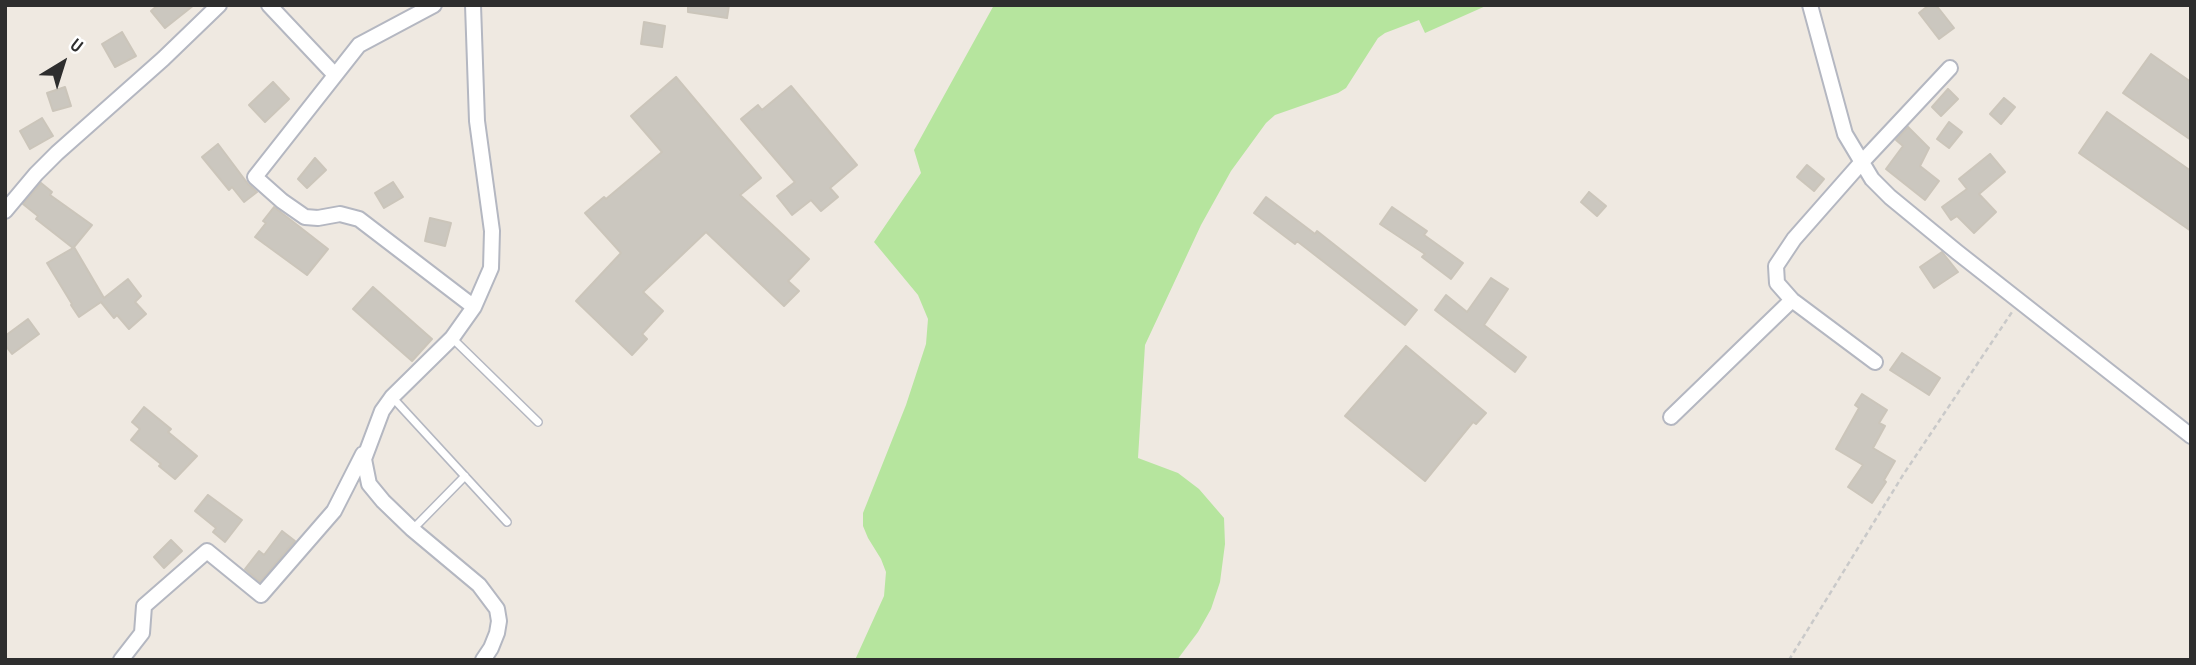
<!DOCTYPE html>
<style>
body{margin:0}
#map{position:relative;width:2196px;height:665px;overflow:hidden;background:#efe9e1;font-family:"Sofia Sans Condensed",sans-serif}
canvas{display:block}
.frame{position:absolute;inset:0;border:7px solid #2e2e2e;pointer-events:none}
.north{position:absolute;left:28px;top:28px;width:70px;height:70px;-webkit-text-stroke:5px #fff;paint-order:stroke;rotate:38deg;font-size:19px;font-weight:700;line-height:28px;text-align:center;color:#2e2e2e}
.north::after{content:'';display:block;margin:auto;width:24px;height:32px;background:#2e2e2e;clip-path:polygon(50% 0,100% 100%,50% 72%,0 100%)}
</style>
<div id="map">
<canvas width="2196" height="665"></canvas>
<div class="frame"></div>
<div class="north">U</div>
</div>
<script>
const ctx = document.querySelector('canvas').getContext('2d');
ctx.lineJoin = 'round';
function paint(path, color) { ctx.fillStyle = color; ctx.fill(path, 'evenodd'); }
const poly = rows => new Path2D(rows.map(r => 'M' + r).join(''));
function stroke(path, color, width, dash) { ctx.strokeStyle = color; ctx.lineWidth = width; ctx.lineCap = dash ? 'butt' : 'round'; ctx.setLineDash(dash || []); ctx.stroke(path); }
paint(poly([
 [994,5,1488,5,1425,33,1419,20,1385,33,1378,38,1346,88,1338,93,1275,115,1266,123,1231,171,1201,225,1145,345,1138,458,1178,473,1199,489,1224,518,1225,544,1220,582,1211,609,1198,632,1177,660,855,660,884,596,886,572,881,559,868,538,863,526,863,513,906,405,926,344,928,319,918,295,874,242,921,173,914,150]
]), '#b6e59e');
const building = poly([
 [158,5,194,5,165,28,151,11,158,5],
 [688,5,729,5,727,18,688,12,688,5],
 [1929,5,1936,5,1954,28,1939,39,1919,13,1929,5],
 [644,22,665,26,662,47,641,44,644,22],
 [122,32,136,56,115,67,102,44,122,32],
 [2151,54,2191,82,2191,140,2123,93,2151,54],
 [676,77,761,178,740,195,809,259,788,281,799,291,784,306,706,232,643,292,663,311,642,334,647,339,632,355,576,301,621,253,585,213,604,197,606,199,662,152,631,116,676,77],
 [273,82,289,99,265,122,249,105,273,82],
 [791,86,857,165,830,188,838,197,821,211,811,200,792,215,777,196,795,182,741,119,758,105,762,110,791,86],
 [65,87,71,106,53,111,47,93,65,87],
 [1948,89,1958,99,1941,116,1932,107,1948,89],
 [2004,98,2015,107,2001,124,1990,114,2004,98],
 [2107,112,2191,171,2191,231,2079,153,2107,112],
 [42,118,53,136,30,149,20,131,42,118],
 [1949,122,1962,132,1949,148,1937,139,1949,122],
 [1908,127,1929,148,1920,166,1939,181,1925,200,1886,169,1903,146,1896,140,1908,127],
 [218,144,248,184,257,192,244,202,232,187,229,190,202,157,218,144],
 [1990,154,2005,172,1979,194,1996,212,1974,233,1957,216,1951,220,1942,207,1967,189,1959,179,1990,154],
 [315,158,326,170,307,188,298,179,315,158],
 [1807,165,1824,179,1814,191,1797,177,1807,165],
 [393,182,403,197,384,208,375,193,393,182],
 [41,183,52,192,50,195,92,225,74,247,104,298,128,279,141,296,135,302,146,314,129,329,117,315,114,318,101,302,79,317,71,305,72,304,47,263,73,248,36,219,38,216,23,204,41,183],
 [1589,192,1606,206,1597,216,1581,202,1589,192],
 [1266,197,1315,234,1317,231,1417,310,1405,325,1297,241,1295,244,1254,213,1266,197],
 [274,207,328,249,307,275,255,237,266,223,263,221,274,207],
 [1392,207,1427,231,1424,235,1463,263,1451,279,1422,257,1425,254,1380,224,1392,207],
 [430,218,451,223,445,246,425,241,430,218],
 [1942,252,1958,272,1934,288,1920,267,1942,252],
 [1491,278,1508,289,1484,325,1526,357,1515,372,1435,310,1446,295,1467,312,1491,278],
 [373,287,432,339,412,361,353,309,373,287],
 [28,319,39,334,12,354,5,345,5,336,28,319],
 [1406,346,1486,413,1476,424,1473,422,1425,481,1345,416,1406,346],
 [1902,353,1940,378,1929,395,1890,370,1902,353],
 [1862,394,1887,410,1879,423,1885,426,1873,448,1895,461,1884,480,1886,482,1872,503,1848,487,1863,465,1836,449,1859,408,1855,405,1862,394],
 [144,407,171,429,168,432,197,456,175,479,159,466,161,464,131,440,140,429,132,422,144,407],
 [208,495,242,520,225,542,213,532,216,528,195,511,208,495],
 [282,531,295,541,260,582,245,569,259,551,264,555,282,531],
 [171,540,182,551,164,568,154,557,171,540]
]);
paint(building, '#cbc7bf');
stroke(building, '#cbc5ba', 2);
const service = poly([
 [452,338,538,422],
 [392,397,507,522],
 [413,529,465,476]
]);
const minor = poly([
 [269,5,335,75],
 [434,5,359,45,255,177,282,201,305,217,318,218,340,214,359,219,474,307],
 [473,5,477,121,492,231,491,268,474,307,452,338,392,397,382,411,364,459,369,484,383,501,412,529,479,585,497,609,499,621,497,633,491,648,483,660],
 [1810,5,1845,134,1872,179,1890,197,1957,252,2191,436],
 [5,211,36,174,57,153,163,59,219,5],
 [1875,362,1792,300,1777,283,1776,266,1794,239,1861,163,1950,68],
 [1671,417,1792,300],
 [121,660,142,633,144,606,207,551,261,595,334,511,363,454]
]);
stroke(service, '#b4b7c1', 10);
stroke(minor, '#b4b7c1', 18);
stroke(poly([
 [1789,660,1903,475,2012,312]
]), '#c9c9c9', 2.5, [5, 3.5]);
stroke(service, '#fff', 7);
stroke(minor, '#fff', 14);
</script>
